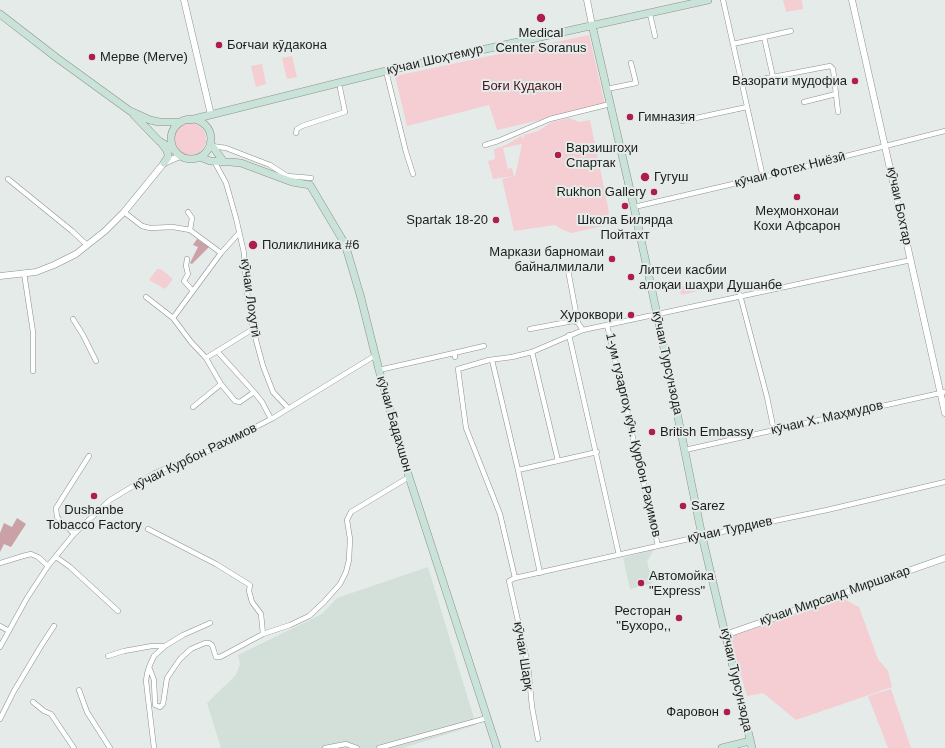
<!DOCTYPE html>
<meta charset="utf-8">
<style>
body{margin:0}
canvas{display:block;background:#e5ebe8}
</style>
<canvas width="945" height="748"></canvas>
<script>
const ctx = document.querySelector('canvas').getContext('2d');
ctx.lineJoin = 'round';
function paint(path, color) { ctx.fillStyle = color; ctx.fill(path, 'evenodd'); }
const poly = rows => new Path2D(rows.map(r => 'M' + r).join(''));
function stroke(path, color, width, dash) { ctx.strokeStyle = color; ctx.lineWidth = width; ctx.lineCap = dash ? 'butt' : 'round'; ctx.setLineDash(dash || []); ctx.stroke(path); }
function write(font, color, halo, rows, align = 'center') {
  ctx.font = font + ' Arial,sans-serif'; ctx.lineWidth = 4; ctx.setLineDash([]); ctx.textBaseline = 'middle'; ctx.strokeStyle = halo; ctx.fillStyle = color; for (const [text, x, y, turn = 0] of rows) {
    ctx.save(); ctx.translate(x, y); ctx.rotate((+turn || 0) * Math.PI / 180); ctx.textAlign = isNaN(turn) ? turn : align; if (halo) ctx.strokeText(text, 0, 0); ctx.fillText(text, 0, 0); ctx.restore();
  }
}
paint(poly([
 [654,549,647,562,653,583,630,589,623,558],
 [428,567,476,725,403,748,221,748,207,703,236,675,240,664,238,655,322,614,337,598]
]), '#d2e0d9');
paint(poly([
 [783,0,802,0,803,9,786,12],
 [589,35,605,105,497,130,489,105,407,126,395,76],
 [292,56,297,77,287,79,282,58],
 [262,64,266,84,256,87,251,66],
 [569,118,579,122,590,120,609,212,607,219,602,226,572,233,563,230,555,225,514,231,502,179,515,176,522,144,503,148,508,169,512,168,514,176,493,179,488,161,495,159,494,149,506,145,521,136,523,139,524,135,538,131,552,122],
 '174 139a16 16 0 1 1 32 0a16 16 0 1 1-32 0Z',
 [157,269,161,269,173,279,165,289,149,280],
 [701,282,702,290,681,295,680,287],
 [844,599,859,607,878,659,888,671,892,687,796,720,763,693,747,696,730,637],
 [891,689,911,748,888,748,868,696]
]), '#f4ced3');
paint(poly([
 [197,239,209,247,192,264,190,263,198,247,193,245],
 [17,518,26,524,11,547,4,544,0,552,0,533,4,523,12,527]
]), '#c9a1a7');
const minor = poly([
 [723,0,763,177],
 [650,14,655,36],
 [764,37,773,77],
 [733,44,791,31],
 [386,71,406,152,413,174],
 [742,83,830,66,833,69,836,94],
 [607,89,636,83,631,63],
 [804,102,836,94,838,112],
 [682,121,747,107],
 [296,133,297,129,302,126,345,112,340,88],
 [485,145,498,141,550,119,610,104],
 [212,146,226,148,270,165,287,176,311,178],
 [214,161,226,183,236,218,244,253,245,280,253,329,263,366,273,392,288,408],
 [8,179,72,231,87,245],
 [634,207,763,177,945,131],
 [124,212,142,226,150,228,173,227,190,230,221,253],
 [188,212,192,218,190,230],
 [187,259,186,266,188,274,184,281,193,291],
 [565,265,568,270,578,323,583,330],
 [24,273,33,332,33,371],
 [740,295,767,397,774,431],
 [146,297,173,318,191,342,206,358,221,384,235,401,240,402,254,392,262,402,271,419],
 [173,318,221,253,239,233],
 [73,319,83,335,96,361],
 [607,325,658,546],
 [530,329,573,321,578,323],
 [569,335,619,555],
 [217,351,254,392],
 [532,352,558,461],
 [454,353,484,346],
 [206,358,253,329],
 [492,360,518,470,540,573],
 [379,370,454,353,455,357],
 [193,407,221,384],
 [685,450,945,392],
 [518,470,597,452],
 [148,529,216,564,250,585,249,591,252,602,261,614,263,634],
 [74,534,57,517,56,508,89,456],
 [56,557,70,567,118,611],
 [0,563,23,556,31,554,38,557,48,566],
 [515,578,500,514,466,428,458,369,489,360,512,357,532,352,583,330,911,260],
 [0,626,9,631],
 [0,647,27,598,48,566,74,534,110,500,155,473,215,448,273,418,376,355],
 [108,656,124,651,152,646,165,646],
 [149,667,154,656,165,646,183,635,210,623],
 [79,690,87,712,110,748],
 [33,702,44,711,51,714,74,748],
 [0,719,14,691,41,646,54,626],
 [538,739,532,707,528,665,509,581,515,578,702,536,827,510,945,482],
 [154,748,146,681,147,674,149,667,154,680,155,705,160,707,163,704,167,678,180,659,191,649,205,643,209,643,212,645,216,657,220,657,263,634,290,625,309,616,324,602,340,584,346,572,349,560,350,539,347,520,351,512,409,477],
 [325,748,346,744,357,748],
 [379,748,487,718]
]);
const tertiary = poly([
 [184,0,211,115],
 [587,0,592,25],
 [852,0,945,413],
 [0,276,36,272,54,265,76,254,105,231,124,212,164,163,180,156],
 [725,635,945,558]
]);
const secondary = poly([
 [0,14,57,58,130,111,150,120,159,122,181,122],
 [592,25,634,207,657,314,702,536,752,748],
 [134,115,159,141,174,150],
 '171 139a20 20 0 1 1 40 0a20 20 0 1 1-40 0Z',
 [190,120,386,71,708,0],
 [210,143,224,162],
 [162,144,166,149,168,154,168,157,164,163],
 [200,157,210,161,230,162,241,163,292,182,310,185,345,244,361,298,379,370,409,477,497,748],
 [722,748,750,741]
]);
stroke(minor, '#8b918e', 5.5);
stroke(tertiary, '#8b918e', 7);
stroke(secondary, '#8b918e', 8);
stroke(minor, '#fff', 4.5);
stroke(tertiary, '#fff', 6);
stroke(secondary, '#cae3d8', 7);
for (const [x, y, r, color] of [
 [541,18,5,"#af1d4d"],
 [219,45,4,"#af1d4d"],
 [92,57,4,"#af1d4d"],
 [855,81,4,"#af1d4d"],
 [630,117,4,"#af1d4d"],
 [558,155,4,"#af1d4d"],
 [645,177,5,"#af1d4d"],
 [654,192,4,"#af1d4d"],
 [797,197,4,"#af1d4d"],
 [625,206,4,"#af1d4d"],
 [496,220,4,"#af1d4d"],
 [253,245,5,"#af1d4d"],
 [612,259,4,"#af1d4d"],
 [631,277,4,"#af1d4d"],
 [631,315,4,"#af1d4d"],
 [652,432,4,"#af1d4d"],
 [94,496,4,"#af1d4d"],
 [683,506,4,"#af1d4d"],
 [641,583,4,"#af1d4d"],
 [679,618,4,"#af1d4d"],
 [727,712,4,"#af1d4d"]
]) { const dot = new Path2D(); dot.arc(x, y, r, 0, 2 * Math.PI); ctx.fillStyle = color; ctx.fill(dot); stroke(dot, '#e5ebe8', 1.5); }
write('13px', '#1c1e1d', '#e5ebe8', [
 ["Medical",541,33,"center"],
 ["Center Soranus",541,48,"center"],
 ["Боғчаи кӯдакона",227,45],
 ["Мерве (Merve)",100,57],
 ["Вазорати мудофиа",847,81,"right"],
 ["Гимназия",638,117],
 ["Варзишгоҳи",566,148],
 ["Спартак",566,163],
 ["Гугуш",654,177],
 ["Rukhon Gallery",646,192,"right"],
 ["Меҳмонхонаи",797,211,"center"],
 ["Кохи Афсарон",797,226,"center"],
 ["Spartak 18-20",488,220,"right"],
 ["Школа Билярда",625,220,"center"],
 ["Пойтахт",625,235,"center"],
 ["Поликлиника #6",262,245],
 ["Маркази барномаи",604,252,"right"],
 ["байналмилали",604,267,"right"],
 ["Литсеи касбии",639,270],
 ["алоқаи шаҳри Душанбе",639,285],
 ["Хуроквори",623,315,"right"],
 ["British Embassy",660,432],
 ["Sarez",691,506],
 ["Dushanbe",94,510,"center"],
 ["Tobacco Factory",94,525,"center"],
 ["Автомойка",649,576],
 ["\"Express\"",649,591],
 ["Ресторан",671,611,"right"],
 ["\"Бухоро,,",671,626,"right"],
 ["Фаровон",719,712,"right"]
], 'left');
write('13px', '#1c1e1d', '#e5ebe8', [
 ["кӯчаи Шоҳтемур",435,60,-13],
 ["кӯчаи Фотех Ниёзӣ",790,170,-14],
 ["кӯчаи Бохтар",899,206,78],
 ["кӯчаи Лоҳутӣ",250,298,82],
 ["кӯчаи Турсунзода",667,363,78],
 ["кӯчаи Х. Маҳмудов",827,418,-13],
 ["кӯчаи Бадахшон",394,424,74],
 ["1-ум гузаргоҳ кӯч. Қурбон Раҳимов",633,435,77],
 ["кӯчаи Курбон Рахимов",195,457,-26],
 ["кӯчаи Турдиев",730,530,-12],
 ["кӯчаи Мирсаид Миршакар",835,596,-19],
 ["кӯчаи Шарқ",523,656,81],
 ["кӯчаи Турсунзода",736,680,77]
]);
write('13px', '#481622', '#e5ebe8', [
 ["Боғи Кудакон",522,86]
]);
</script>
